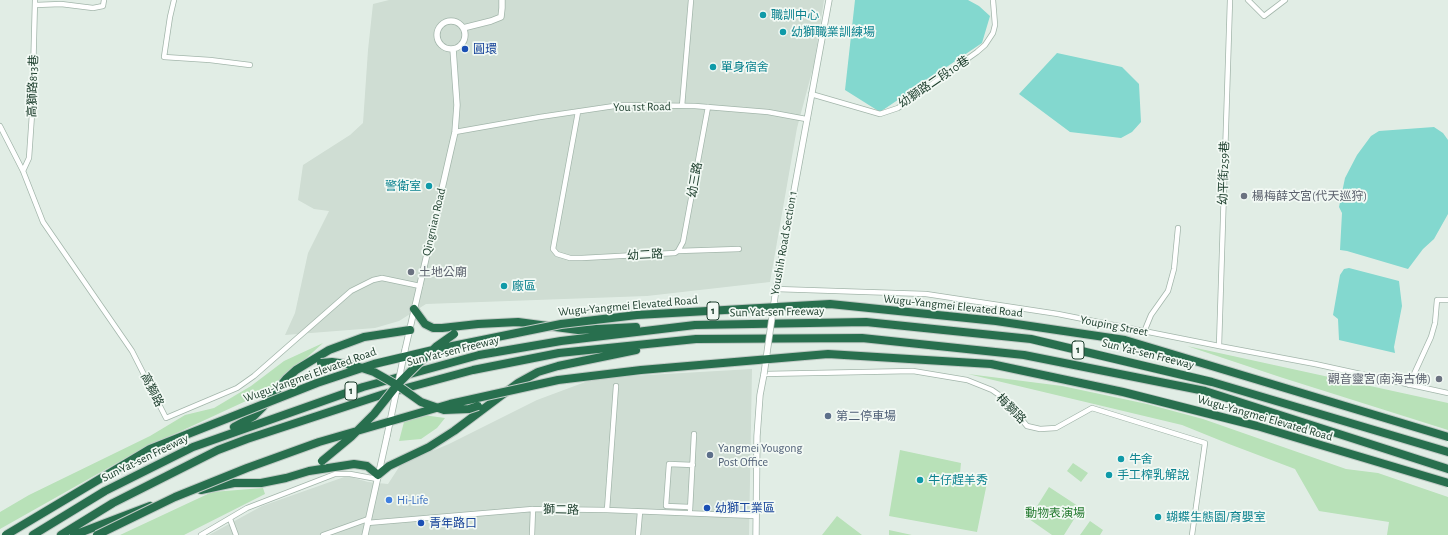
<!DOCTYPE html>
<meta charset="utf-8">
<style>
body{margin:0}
canvas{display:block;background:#e1ede5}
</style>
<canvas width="1448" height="535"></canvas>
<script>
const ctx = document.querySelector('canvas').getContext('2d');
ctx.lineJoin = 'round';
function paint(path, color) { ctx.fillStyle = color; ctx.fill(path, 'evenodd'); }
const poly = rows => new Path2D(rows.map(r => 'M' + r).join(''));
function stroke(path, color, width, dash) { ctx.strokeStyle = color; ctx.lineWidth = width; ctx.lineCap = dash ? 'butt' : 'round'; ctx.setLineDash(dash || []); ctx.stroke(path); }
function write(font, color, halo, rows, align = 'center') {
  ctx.font = font + ' "Alegreya Sans","Noto Sans TC",sans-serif'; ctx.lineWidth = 3.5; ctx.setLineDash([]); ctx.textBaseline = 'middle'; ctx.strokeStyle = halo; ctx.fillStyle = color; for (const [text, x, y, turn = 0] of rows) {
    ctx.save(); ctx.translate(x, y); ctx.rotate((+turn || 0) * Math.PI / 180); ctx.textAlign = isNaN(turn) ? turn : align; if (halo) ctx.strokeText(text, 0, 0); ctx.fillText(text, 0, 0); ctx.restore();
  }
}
paint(poly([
 [389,0,824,0,814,64,797,128,770,282,647,296,426,304,399,321,375,328,285,335,295,313,308,253,329,211,314,209,298,200,303,165,350,135,363,123,368,50,373,4],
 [752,369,749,535,209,535,262,506,347,476,368,482,388,484,401,464,449,444,537,400,596,378]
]), '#cfddd3');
paint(poly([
 [323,343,272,389,140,450,0,529,0,512,29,495,150,436,185,415,214,408,251,386,284,361],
 [1187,346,1448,403,1448,430,1280,377],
 [968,374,1062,386,1147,404,1203,419,1346,469,1378,473,1448,497,1448,535,1387,535,1389,522,1319,511,1295,469,1229,444,1182,425],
 [423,415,445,418,437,428,421,439,399,441,404,422],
 [900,450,961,463,960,473,988,478,977,532,889,516],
 [1073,463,1088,473,1081,482,1067,471],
 [1049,487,1081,508,1064,535,1052,535,1029,519],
 [263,488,265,494,184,535,120,535,212,492],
 [837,516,862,535,822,535],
 [1090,521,1103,530,1100,535,1080,535],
 [889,530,912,535,889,535]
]), '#b8e1b8');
paint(poly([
 [855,0,968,0,979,6,990,16,982,43,880,112,845,90],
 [1057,53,1122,67,1139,84,1141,122,1132,132,1121,138,1070,132,1019,94],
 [1434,127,1443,133,1448,140,1448,214,1434,239,1423,249,1408,269,1347,251,1340,250,1342,213,1339,207,1345,178,1357,155,1371,136,1379,131],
 [1349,268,1399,281,1402,306,1394,347,1395,353,1339,340,1338,319,1333,315,1340,275,1344,269]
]), '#83d8cf');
const minor = poly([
 [174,0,170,17,164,57,210,60,250,65],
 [1248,0,1264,16,1285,0],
 [36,5,61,4,93,8,103,6,104,0],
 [811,94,880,114,898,108,977,52,985,45,993,33,995,25,993,0],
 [682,106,691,0],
 [578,112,553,249,557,254,570,258,582,258,675,253,678,251,739,249],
 [0,126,23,171,43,222,132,351,166,418,237,388,254,376,351,291,373,280,382,278,420,286],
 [455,132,540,117,621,105,695,106,768,112,806,119],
 [23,171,29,158,32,114,35,0],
 [678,251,683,242,708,107],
 [776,289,926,294,1058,314,1219,346,1315,364,1448,393],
 [1144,332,1151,315,1168,291,1174,269,1178,228],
 [1219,346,1230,0],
 [764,374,913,371,967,380,992,390,1005,399,1027,426,1040,429,1056,428,1092,408,1205,443,1192,535],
 [1409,385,1431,337,1435,323,1437,300,1448,300],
 [690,507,666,506,669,464,693,465],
 [607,510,616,386],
 [690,510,694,434],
 [230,519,236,535],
 [367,523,533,509,607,510,756,516],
 [201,535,247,508,335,474,350,474,377,479],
 [323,535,368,519],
 [532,535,533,509],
 [638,535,640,512]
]);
const tertiary = poly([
 '437 35a14 14 0 1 1 28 0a14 14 0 1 1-28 0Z',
 [463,28,491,21,501,17,502,8,502,0],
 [776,289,829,0],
 [405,350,455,132,457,105,453,49],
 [365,535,387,436],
 [756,535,757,436,760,395,764,374]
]);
const motorway = poly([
 [414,309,425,324,433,328,442,328,478,324,518,322,578,330,636,327],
 [234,427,254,416,262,408,286,379,296,370,329,350,364,337,410,330],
 [201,490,234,483,261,483,286,478,309,471,354,464,367,466,378,475,389,466,429,447,454,431,518,383,538,372,558,366,636,350],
 [33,535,105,491,193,447,363,387,479,355,561,341,695,325,866,322,1031,339,1212,382,1448,452],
 [61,535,113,503,218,450,247,439,384,394,473,370,559,353,696,339,862,338,1024,355,1205,391,1448,469],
 [74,535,150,506]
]);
stroke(minor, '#a3b6ab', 6);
stroke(tertiary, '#a3b6ab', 7);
stroke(motorway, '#c0cac5', 10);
stroke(minor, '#fff', 4.5);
stroke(tertiary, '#fff', 5.5);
stroke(motorway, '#286f4e', 8);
const tertiaryBridge = poly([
 [764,374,776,289],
 [387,436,405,350]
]);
const motorwayBridge = poly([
 [321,363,332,362,353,365,374,372,397,385,421,402,444,410,469,409,478,406],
 [322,461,351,437,374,414,397,385,420,362,437,346,454,334],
 [6,535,150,449,317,383,374,364,433,350,561,324,637,315,830,304,996,321,1125,340,1448,437],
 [97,535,175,497,247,468,319,442,450,404,558,380,641,370,828,354,991,364,1123,392,1257,426,1448,483]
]);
stroke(tertiaryBridge, '#a3b6ab', 7, []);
stroke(motorwayBridge, '#c0cac5', 10, []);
stroke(tertiaryBridge, '#fff', 5.5);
stroke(motorwayBridge, '#286f4e', 8);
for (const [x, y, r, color] of [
 [763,15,4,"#0f9aa8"],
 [783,32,4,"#0f9aa8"],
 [465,49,4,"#1a4fb4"],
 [713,67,4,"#0f9aa8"],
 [429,186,4,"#0f9aa8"],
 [1244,196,4,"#6b7280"],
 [411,272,4,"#6b7280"],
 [504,286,4,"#0f9aa8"],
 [1439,379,4,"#6b7280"],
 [828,416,4,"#5c6f8a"],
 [710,455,4,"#5c6f8a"],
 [1121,459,4,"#0f9aa8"],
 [1109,475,4,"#0f9aa8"],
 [920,480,4,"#0f9aa8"],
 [389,500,4,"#3f7fe0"],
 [707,508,4,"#1a4fb4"],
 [1158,517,4,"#0f9aa8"],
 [421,523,4,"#1a4fb4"]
]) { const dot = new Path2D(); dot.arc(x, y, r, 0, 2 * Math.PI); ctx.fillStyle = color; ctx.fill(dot); stroke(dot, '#f2f9f4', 1.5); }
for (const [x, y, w] of [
 [713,311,12],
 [1078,350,12],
 [351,391,12]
]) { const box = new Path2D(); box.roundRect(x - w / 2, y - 9, w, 18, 3); ctx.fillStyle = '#f2f9f4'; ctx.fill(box); stroke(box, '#1f402f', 1); }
write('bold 11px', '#1f402f', null, [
 ["1",713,311],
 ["1",1078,350],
 ["1",351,391]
]);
write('12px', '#0d838f', '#f2f9f4', [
 ["職訓中心",771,15],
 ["幼獅職業訓練場",791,32],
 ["單身宿舍",721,67],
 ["警衛室",421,186,"right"],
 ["廠區",512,286],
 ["牛舍",1129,459],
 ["手工榨乳解說",1117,475],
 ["牛仔趕羊秀",928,480],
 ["蝴蝶生態園/育嬰室",1166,517]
], 'left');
write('12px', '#164399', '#f2f9f4', [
 ["圓環",473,49],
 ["幼獅工業區",715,508],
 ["青年路口",429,523]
], 'left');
write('12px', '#1f402f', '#f2f9f4', [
 ["幼獅路二段10巷",934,82,-34],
 ["高獅路813巷",33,86,-88],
 ["You 1st Road",642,107,-1],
 ["幼平街259巷",1224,173,-88],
 ["幼三路",695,180,-80],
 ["Qingnian Road",434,222,-77],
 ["Youshih Road Section 1",784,243,-80],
 ["幼二路",645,255,-3],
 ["Wugu-Yangmei Elevated Road",628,306,-5],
 ["Wugu-Yangmei Elevated Road",953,306,6],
 ["Sun Yat-sen Freeway",777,312,-1],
 ["Youping Street",1114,326,11],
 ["Sun Yat-sen Freeway",453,351,-14],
 ["Sun Yat-sen Freeway",1148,354,14],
 ["Wugu-Yangmei Elevated Road",310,375,-20],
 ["高獅路",152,390,63],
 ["梅獅路",1011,409,45],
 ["Wugu-Yangmei Elevated Road",1265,418,16],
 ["Sun Yat-sen Freeway",145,458,-26],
 ["獅二路",561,510,1]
]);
write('12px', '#5b616d', '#f2f9f4', [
 ["楊梅薛文宮(代天巡狩)",1252,196],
 ["土地公廟",419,272],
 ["觀音靈宮(南海古佛)",1431,379,"right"]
], 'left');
write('12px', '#4e5e75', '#f2f9f4', [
 ["第二停車場",836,416],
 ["Yangmei Yougong",718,448],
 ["Post Office",718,462]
], 'left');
write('12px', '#366cbe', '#f2f9f4', [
 ["Hi-Life",397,500]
], 'left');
write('12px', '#257b30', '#f2f9f4', [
 ["動物表演場",1055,513]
]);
</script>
